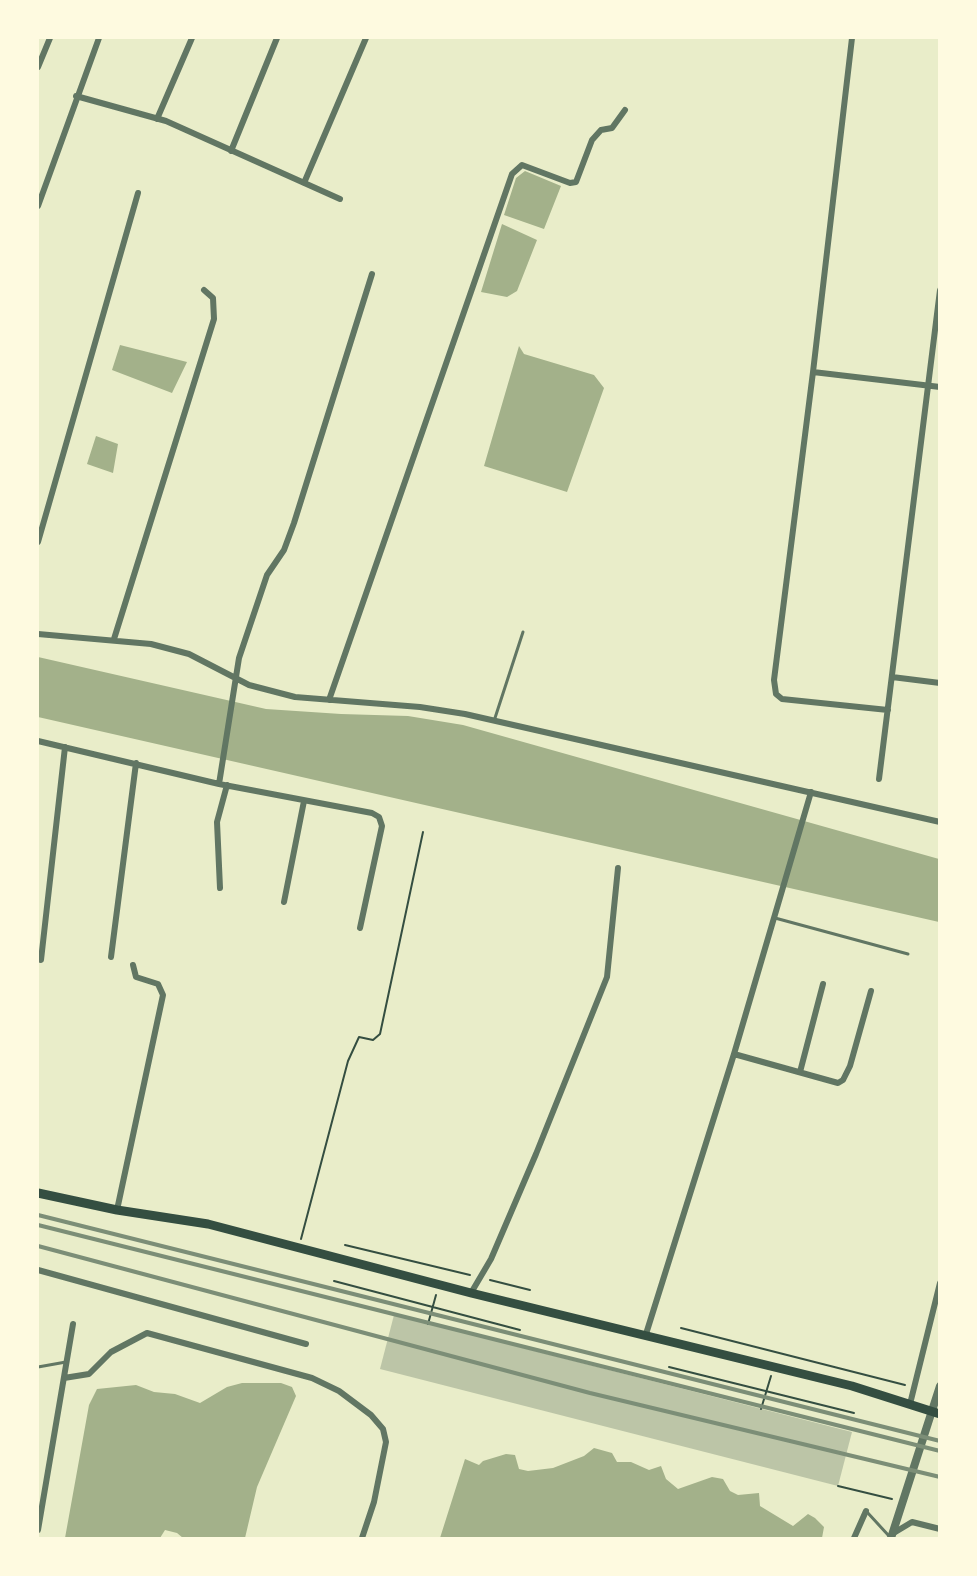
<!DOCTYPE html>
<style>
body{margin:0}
#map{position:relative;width:977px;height:1576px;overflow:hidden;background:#e9edc9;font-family:"Libre Baskerville",serif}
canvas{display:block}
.frame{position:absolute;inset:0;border:39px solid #fefae0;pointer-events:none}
</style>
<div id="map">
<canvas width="977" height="1576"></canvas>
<div class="frame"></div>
</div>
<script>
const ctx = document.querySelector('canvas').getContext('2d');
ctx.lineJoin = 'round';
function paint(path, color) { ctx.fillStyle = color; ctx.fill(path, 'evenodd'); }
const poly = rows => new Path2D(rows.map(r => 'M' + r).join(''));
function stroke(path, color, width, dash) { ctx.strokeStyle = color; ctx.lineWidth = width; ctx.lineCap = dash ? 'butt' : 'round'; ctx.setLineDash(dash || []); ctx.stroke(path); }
paint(poly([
 [525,171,561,186,544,229,504,215,516,178],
 [502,224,537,240,517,291,507,297,481,292],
 [120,345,187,362,172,393,112,370],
 [519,346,524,354,594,375,604,388,567,492,484,466],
 [96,436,118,444,113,473,87,464],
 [38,657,266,709,341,714,408,716,463,725,939,859,939,922,38,717],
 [242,1383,281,1383,292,1387,296,1396,257,1487,245,1538,183,1538,177,1533,165,1530,160,1538,65,1538,89,1405,97,1389,136,1385,154,1392,175,1394,200,1403,227,1387],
 [594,1448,612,1453,617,1462,631,1462,649,1470,661,1466,666,1479,678,1489,712,1477,723,1479,730,1491,738,1495,759,1493,760,1506,793,1526,808,1514,815,1518,824,1527,822,1538,440,1538,465,1459,479,1465,483,1461,506,1454,515,1455,519,1469,528,1471,553,1468,584,1456]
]), '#a3b18a');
paint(poly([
 [394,1315,852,1432,838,1486,380,1369]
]), '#bcc5a7');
stroke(poly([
 [301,1239,348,1061,359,1037,373,1040,380,1034,423,832],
 [345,1245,470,1275],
 [490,1280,530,1290],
 [334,1281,520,1330],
 [428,1324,436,1295],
 [681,1328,905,1385],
 [669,1367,854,1413],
 [761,1409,771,1376],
 [838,1486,892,1499]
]), '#344e41', 2);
stroke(poly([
 [494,721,523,632],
 [775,918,908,954],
 [38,1367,66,1362],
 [867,1512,889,1536]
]), '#617663', 3);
stroke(poly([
 [852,38,813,372,774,680,776,694,782,699,888,710],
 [38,67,50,38],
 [76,96,166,121,340,199],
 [157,119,192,38],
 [231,151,277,38],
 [304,183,366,38],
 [38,206,99,38],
 [813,372,940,387],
 [38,542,138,193],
 [38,634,151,644,189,654,249,685,295,697,420,707,465,714,940,822],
 [114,639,214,319,213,298,204,290],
 [892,677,940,683],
 [329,700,512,174,522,165,570,183,576,182,592,140,601,130,612,128,625,110],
 [38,741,219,784],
 [879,779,940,290],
 [220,888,217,822,227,785],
 [284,902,304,801],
 [360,928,382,826,379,817,372,813,219,784,239,658,267,575,284,550,294,523,372,274],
 [111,957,136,763],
 [41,960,65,747],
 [734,1054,838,1083,843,1080,850,1066,871,991],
 [800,1072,823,984],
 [117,1210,163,995,158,984,136,977,133,965],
 [38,1270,306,1344],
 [471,1293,491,1259,536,1154,607,977,618,868],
 [646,1334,734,1054,811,792],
 [64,1378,89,1374,111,1352,147,1333,312,1378,339,1391,371,1415,383,1429,386,1442,374,1502,362,1538],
 [910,1404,940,1283],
 [38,1530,73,1324],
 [892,1534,912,1522,940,1529],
 [854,1538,866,1511]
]), '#617663', 6);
stroke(poly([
 [891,1538,940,1386]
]), '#617663', 8);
stroke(poly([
 [38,1193,117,1210,208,1224,471,1293,852,1386,940,1414]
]), '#344e41', 9);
stroke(poly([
 [38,1215,940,1441],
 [38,1225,940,1451],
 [38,1246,590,1393,940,1477]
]), '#7c8e77', 4);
</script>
